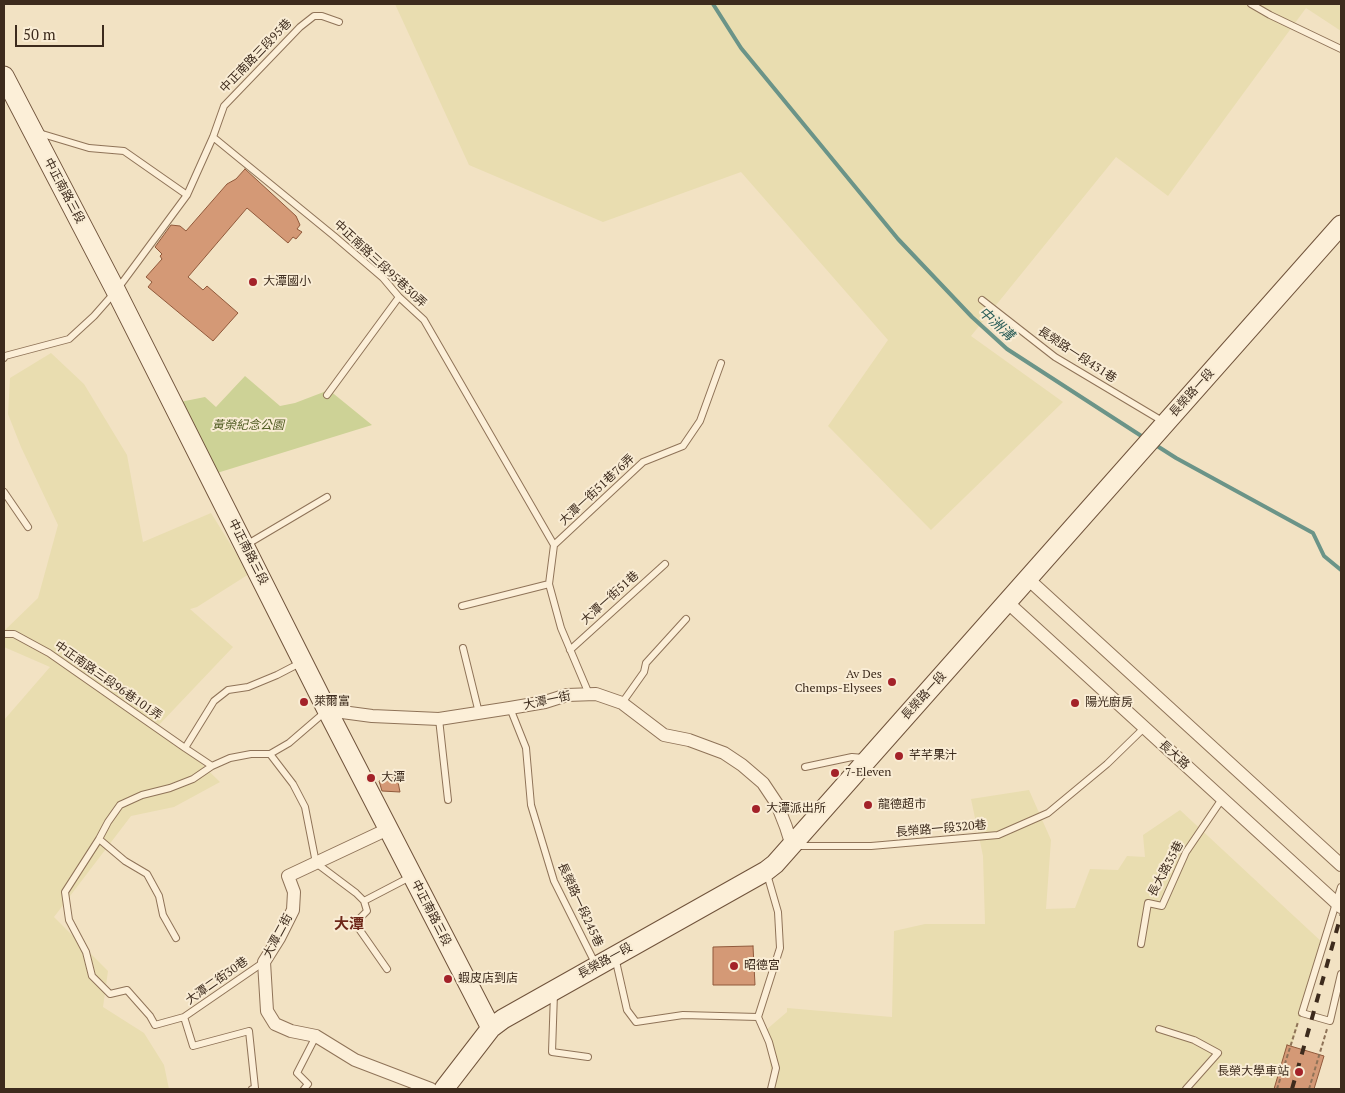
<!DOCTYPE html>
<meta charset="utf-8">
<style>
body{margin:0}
#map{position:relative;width:1345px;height:1093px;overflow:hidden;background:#f2e2c3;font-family:"PT Serif",serif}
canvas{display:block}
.frame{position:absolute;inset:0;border:5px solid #3d2b1d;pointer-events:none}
.scale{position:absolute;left:15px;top:25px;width:89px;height:22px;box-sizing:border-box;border:2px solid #3d2b1d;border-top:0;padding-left:6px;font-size:15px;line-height:18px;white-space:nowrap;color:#3d2b1d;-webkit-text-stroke:4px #f9ecd4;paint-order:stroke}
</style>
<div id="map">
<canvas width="1345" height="1093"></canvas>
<div class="frame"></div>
<div class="scale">50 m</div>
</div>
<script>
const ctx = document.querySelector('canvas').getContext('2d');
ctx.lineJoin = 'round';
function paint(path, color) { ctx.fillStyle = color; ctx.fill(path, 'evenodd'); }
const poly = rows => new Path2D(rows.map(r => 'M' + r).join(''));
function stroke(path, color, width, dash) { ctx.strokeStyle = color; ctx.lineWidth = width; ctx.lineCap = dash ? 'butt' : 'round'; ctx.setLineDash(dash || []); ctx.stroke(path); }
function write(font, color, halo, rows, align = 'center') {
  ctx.font = font + ' "PT Serif","Noto Sans TC",serif'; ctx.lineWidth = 4; ctx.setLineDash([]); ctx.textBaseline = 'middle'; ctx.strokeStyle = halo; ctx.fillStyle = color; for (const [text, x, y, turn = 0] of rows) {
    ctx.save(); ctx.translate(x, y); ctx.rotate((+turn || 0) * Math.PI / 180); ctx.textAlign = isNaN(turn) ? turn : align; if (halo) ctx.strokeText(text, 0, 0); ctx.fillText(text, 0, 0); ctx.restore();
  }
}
paint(poly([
 [395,4,1341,4,1341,31,1306,8,1168,196,1116,157,971,336,1063,402,931,530,828,426,888,340,741,172,603,222,469,165],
 [51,353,84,384,127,455,143,542,211,513,249,574,197,607,190,609,233,647,157,727,185,748,220,782,174,807,131,816,54,917,108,971,103,1007,144,1033,164,1065,169,1089,4,1089,4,720,50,667,4,647,4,631,38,598,58,525,21,447,8,414,10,378],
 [1029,790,1051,840,1046,909,1075,908,1090,869,1118,870,1127,856,1145,857,1143,835,1180,810,1324,944,1278,1089,773,1089,766,1030,787,1012,787,1008,892,1017,894,931,925,924,985,924,983,856,971,799]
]), '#e9ddb0');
paint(poly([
 [245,376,280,406,295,403,329,390,372,425,217,473,180,402,205,397,216,407]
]), '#cdd296');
stroke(poly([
 [713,4,741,48,898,239,972,317,1007,349,1146,439],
 [1154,444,1176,458,1313,533,1324,556,1341,570]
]), '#6b9488', 4);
const building = poly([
 [245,169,296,216,300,225,297,229,302,232,296,239,293,237,288,243,247,208,188,277,203,290,207,286,238,313,213,341,148,287,152,282,146,277,162,259,160,256,162,254,155,247,171,225,180,226,186,231,227,184,236,179,245,169],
 [397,777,400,792,382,791,379,781,397,777],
 [753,946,755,985,713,985,713,947,753,946],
 [1287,1045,1324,1056,1314,1089,1274,1089,1287,1045]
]);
paint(building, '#d49976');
stroke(building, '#90593b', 1);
const lane = poly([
 [1251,4,1270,15,1341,49],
 [39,133,89,148,124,151,187,195],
 [213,137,334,236,383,278,399,297,424,320,554,545],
 [982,300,1055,357,1164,422],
 [4,358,5,356,69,339,94,316,116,291,187,195,213,137,224,106,300,27,314,16,322,16,339,22],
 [327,395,399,297],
 [4,492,28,527],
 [246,545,327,497],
 [554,545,643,462,683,446,700,421,721,363],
 [554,545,549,584,561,628,589,694],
 [462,606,549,584],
 [4,634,14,634,49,653,185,748,214,701,228,690,248,687,277,675,302,662],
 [463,648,479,713],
 [570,650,665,564],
 [622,703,644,672,646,663,686,619],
 [510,708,526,748,531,805,554,881,596,965],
 [439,719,448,800],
 [185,748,212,766],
 [270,754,293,784,305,807,316,863,356,893,364,901,367,911,358,920,357,926,387,969],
 [805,767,852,757,864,758],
 [99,839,125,861,147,874,159,896,163,915,176,938],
 [796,846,871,846,998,835,1048,813,1107,764,1144,728],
 [767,874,778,912,780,948,758,1017,769,1042,776,1068,771,1089],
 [1341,887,1302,1013,1330,1021,1341,974],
 [364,901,412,876],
 [1141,944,1148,903,1162,906,1186,852,1222,799],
 [615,957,627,1010,636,1022,683,1015,758,1017],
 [264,962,184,1017,155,1025,150,1016,127,990,110,994,92,976,86,952,69,920,65,892,99,839,108,822,120,805,142,795,170,788,193,779,212,766,230,758,251,754,270,754,289,743,325,712],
 [554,993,552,1052,588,1057],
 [184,1017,193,1046,249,1031,255,1088,252,1089],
 [1159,1029,1194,1040,1218,1053,1186,1089],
 [304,1089,308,1084,297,1073,316,1036]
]);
const street = poly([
 [1028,579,1341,865],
 [1007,602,1341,907],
 [327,710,372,716,439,719,510,708,545,702,567,695,596,694,622,703,664,735,689,740,724,753,742,765,763,783,777,804,786,827,792,846],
 [388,829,288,876,294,892,293,910,279,938,264,962,267,1011,275,1024,291,1031,316,1036,355,1060,431,1089]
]);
const secondary = poly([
 [4,76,116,291,327,710,491,1028],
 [444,1089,491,1028,503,1019,766,871,775,864,1341,225]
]);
stroke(lane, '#8f7358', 8);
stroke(street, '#8f7358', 14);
stroke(secondary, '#70533b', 21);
stroke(poly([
 [1277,1089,1298,1022],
 [1309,1089,1327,1029]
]), '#8f7358', 2, [4, 2.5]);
stroke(lane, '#fcefd8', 6);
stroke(street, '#fcefd8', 12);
stroke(secondary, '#fcefd8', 19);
stroke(poly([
 [1292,1089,1341,915]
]), '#3d2b1d', 4, [9, 9]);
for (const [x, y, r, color] of [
 [253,282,5,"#a32229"],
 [892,682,5,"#a32229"],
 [304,702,5,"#a32229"],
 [1075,703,5,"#a32229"],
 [899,756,5,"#a32229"],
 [835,773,5,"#a32229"],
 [371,778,5,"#a32229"],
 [868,805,5,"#a32229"],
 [756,809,5,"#a32229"],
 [734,966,5,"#a32229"],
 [448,979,5,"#a32229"],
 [1299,1072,5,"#a32229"]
]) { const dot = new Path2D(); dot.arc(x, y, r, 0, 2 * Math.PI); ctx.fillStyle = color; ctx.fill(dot); stroke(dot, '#f9ecd4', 2); }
write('12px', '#3d2b1d', '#f9ecd4', [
 ["中正南路三段95巷",256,56,-46],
 ["中正南路三段",64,191,62],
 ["中正南路三段95巷30弄",380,264,43],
 ["長榮路一段431巷",1077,355,33],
 ["長榮路一段",1192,393,-48],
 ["大潭一街51巷76弄",597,490,-43],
 ["中正南路三段",248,552,63],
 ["大潭一街51巷",610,598,-42],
 ["中正南路三段96巷101弄",108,681,35],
 ["長榮路一段",924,696,-48],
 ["大潭一街",547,701,-12],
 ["長大路",1174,755,42],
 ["長榮路一段320巷",941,829,-5],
 ["長大路35巷",1166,869,-62],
 ["長榮路一段245巷",580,905,65],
 ["中正南路三段",431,913,63],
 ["大潭二街",278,936,-62],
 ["長榮路一段",605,961,-29],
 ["大潭二街30巷",217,981,-35]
]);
write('12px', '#3d2b1d', '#f9ecd4', [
 ["大潭國小",263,282],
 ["Av Des",882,675,"right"],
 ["Chemps-Elysees",882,689,"right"],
 ["萊爾富",314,702],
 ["陽光廚房",1085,703],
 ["芊芊果汁",909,756],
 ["7-Eleven",845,773],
 ["大潭",381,778],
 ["龍德超市",878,805],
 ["大潭派出所",766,809],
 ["昭德宮",744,966],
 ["蝦皮店到店",458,979],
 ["長榮大學車站",1289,1072,"right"]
], 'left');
write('italic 12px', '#505c22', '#f9ecd4', [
 ["黃榮紀念公園",248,426]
]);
write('italic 14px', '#2b5e59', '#f9ecd4', [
 ["中洲溝",996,324,42]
]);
write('bold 15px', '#6e2719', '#f9ecd4', [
 ["大潭",349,925]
]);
</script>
